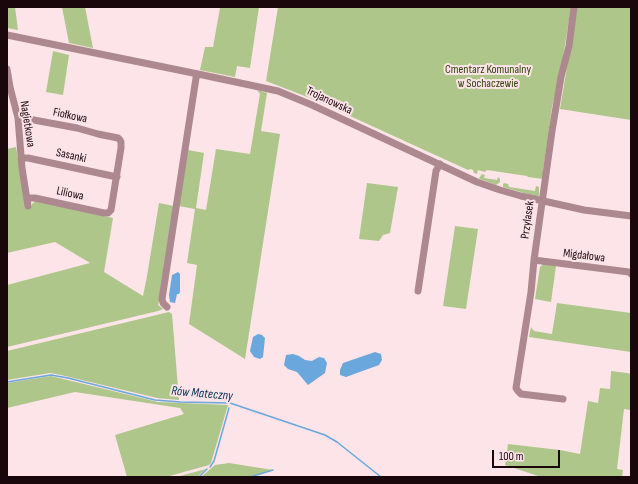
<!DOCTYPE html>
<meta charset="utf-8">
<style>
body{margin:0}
#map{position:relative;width:638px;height:484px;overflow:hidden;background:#fce4e8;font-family:"Sofia Sans Condensed",sans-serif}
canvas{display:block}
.frame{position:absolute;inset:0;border:8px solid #1a070c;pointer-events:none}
.scale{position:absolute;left:492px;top:450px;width:68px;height:18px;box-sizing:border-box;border:2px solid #1a070c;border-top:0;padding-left:5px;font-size:12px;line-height:14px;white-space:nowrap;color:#1a070c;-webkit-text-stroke:3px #fce4e8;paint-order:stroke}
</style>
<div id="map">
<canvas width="638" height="484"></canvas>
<div class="frame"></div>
<div class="scale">100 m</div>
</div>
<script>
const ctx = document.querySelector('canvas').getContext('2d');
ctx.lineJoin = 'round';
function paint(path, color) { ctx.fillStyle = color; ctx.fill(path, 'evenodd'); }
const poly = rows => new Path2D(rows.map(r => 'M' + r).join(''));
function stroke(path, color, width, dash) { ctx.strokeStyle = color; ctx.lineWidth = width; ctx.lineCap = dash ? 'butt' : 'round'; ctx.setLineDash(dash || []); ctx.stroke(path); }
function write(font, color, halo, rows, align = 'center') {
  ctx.font = font + ' "Sofia Sans Condensed",sans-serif'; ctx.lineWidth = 4; ctx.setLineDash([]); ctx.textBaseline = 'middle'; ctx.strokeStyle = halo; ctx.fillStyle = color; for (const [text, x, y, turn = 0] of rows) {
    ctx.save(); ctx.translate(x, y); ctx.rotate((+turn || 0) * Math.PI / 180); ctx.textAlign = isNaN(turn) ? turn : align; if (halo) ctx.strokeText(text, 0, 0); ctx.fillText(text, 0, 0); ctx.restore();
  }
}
paint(poly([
 [7,7,15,7,18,30,7,28],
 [62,7,85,7,93,48,69,43],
 [213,7,259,7,250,68,237,66,235,77,200,70,205,47,213,47,220,8],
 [278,7,571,7,562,64,552,107,543,171,543,179,528,177,527,176,487,170,485,172,478,170,477,174,474,173,473,170,471,169,468,170,315,100,266,81],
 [575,7,631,7,631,120,560,109,569,55],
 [53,51,69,55,63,95,46,92],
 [257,90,267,93,261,131,280,134,245,359,189,324,197,265,187,263,195,209,179,206,188,150,204,153,196,208,206,210,216,149,250,154,260,94],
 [16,147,26,207,32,206,32,204,35,201,113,218,104,272,143,296,147,276,159,203,174,206,159,301,158,305,162,308,163,309,158,311,7,347,7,285,90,263,55,242,7,253,7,149],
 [482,174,485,175,484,178,497,180,498,177,500,179,500,182,496,185,480,179,479,178],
 [367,183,398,187,390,233,383,235,379,241,359,239],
 [505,183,508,184,509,187,535,191,536,186,539,187,539,195,538,197,535,196,503,187,503,184],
 [455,226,478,229,466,309,443,306],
 [543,264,556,266,551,302,535,299,540,267],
 [557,303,631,313,631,352,529,337,531,327,534,331,552,334],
 [169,312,172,314,179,400,157,398,61,375,50,373,7,380,7,351],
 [611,371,627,373,631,374,630,410,624,409,617,469,623,470,622,477,541,477,505,465,508,444,560,450,580,454,588,401,598,403,600,388,610,389],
 [51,376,158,402,228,405,211,463,209,465,166,477,127,477,115,435,184,414,180,408,75,392,7,408,7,383],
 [229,463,273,470,248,477,201,477,215,465],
 [206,469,197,477,176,477]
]), '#aec68a');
paint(poly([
 [178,272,180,274,180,292,179,294,177,294,175,303,170,302,169,295,172,275],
 [258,334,262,335,265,338,263,357,260,359,254,357,250,351,253,337],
 [375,352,381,354,382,360,379,365,346,377,340,375,340,370,343,363],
 [293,354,299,356,305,360,312,361,319,357,324,358,327,363,325,373,308,385,297,372,288,369,284,365,286,355]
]), '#69a7dd');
stroke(poly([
 [7,382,51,375,68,378,155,400,180,402,230,403,325,435,337,442,381,477],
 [210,467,214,461,229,408],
 [199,477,207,469],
 [250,477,273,470]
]), '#69a7dd', 1.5);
stroke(poly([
 [7,35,198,74,278,91,312,105,477,182,500,190,521,196,584,210,631,216],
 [7,69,10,87,18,118,22,168,28,206],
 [18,118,23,118,77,128,98,134,118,138,120,140,121,142,121,148,111,210,108,213,104,213,35,198,27,198],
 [21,158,28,158,117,177],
 [534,260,629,272,631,274],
 [418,291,436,171,440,164],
 [167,307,163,303,162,299,196,78,198,74],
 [563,399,521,394,518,391,516,388,531,292,534,260,552,131,561,77,569,46,574,7]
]), '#ad898f', 7);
write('12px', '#2e3f08', '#fce4e8', [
 ["Cmentarz Komunalny",488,70],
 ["w Sochaczewie",488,84]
]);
write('12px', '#1a070c', '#fce4e8', [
 ["Trojanowska",329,101,25],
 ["Fiołkowa",70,116,12],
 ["Nagietkowa",27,124,81],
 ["Sasanki",71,156,12],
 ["Liliowa",70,194,12],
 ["Przylasek",528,220,-82],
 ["Migdałowa",584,256,7]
]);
write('italic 13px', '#003153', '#fce4e8', [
 ["Rów Mateczny",202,394,5]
]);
</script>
